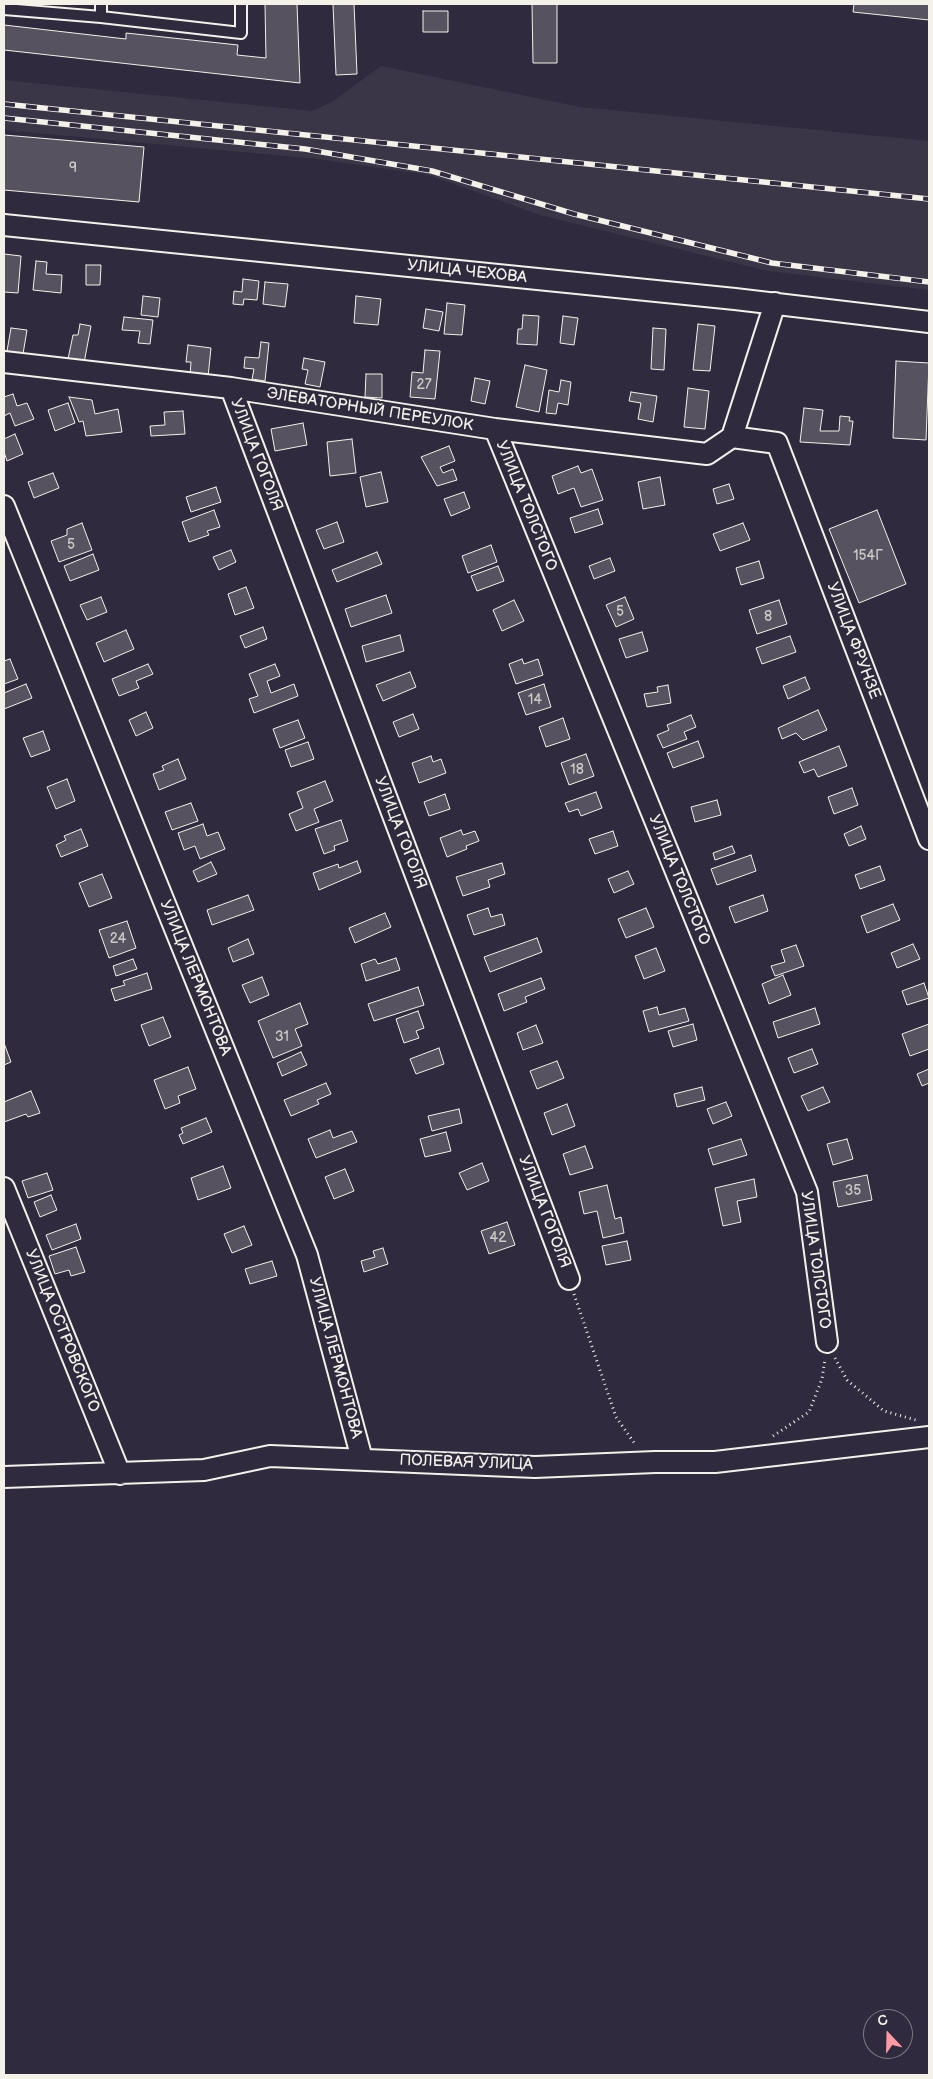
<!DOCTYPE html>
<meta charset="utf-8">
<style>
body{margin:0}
#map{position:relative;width:933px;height:2079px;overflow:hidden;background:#2f2a3d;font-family:"Balsamiq Sans",sans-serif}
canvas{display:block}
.frame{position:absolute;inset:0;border:5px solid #f4f1e8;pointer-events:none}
.north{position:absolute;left:863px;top:2009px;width:50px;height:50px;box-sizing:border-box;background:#2f2a3d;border:1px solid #7e7a81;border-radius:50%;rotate:339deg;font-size:14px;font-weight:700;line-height:20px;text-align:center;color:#f4f1e8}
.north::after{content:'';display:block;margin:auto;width:18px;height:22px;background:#ff9aa2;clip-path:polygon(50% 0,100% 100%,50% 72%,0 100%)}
</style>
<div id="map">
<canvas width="933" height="2079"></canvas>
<div class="frame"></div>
<div class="north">С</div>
</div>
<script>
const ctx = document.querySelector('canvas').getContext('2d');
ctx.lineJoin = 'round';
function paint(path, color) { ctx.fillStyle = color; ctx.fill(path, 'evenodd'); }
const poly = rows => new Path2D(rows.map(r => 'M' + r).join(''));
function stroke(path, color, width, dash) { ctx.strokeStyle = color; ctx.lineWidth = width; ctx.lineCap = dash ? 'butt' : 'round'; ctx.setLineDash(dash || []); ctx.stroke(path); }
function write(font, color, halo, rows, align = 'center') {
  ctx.font = font + ' "Balsamiq Sans",sans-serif'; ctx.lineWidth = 4; ctx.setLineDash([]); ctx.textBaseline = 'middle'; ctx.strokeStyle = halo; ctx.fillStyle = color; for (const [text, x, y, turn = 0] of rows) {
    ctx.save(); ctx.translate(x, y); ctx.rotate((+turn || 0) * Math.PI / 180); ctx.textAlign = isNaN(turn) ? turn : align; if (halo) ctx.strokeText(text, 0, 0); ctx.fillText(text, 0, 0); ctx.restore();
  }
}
paint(poly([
 [381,66,580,107,929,141,929,290,768,271,540,215,429,175,318,159,4,130,4,80,312,111,332,102]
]), '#3b3647');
const building = poly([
 [265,4,297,4,300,83,4,50,4,25,126,39,126,33,238,45,237,55,266,58,265,4],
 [333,4,354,4,357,74,336,75,333,4],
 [532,4,557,4,557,63,533,63,532,4],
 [854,4,929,4,929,20,853,12,854,4],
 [423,11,448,11,448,32,423,32,423,11],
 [4,135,144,147,139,202,4,190,4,135],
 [4,254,21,256,18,293,4,292,4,254],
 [36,261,47,262,46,274,62,275,61,293,33,290,36,261],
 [86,265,101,265,100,285,86,285,86,265],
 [243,279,259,281,257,300,244,299,243,305,233,304,234,291,242,292,243,279],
 [265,282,288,284,285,307,263,304,265,282],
 [143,296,160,298,158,317,141,315,143,296],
 [356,296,381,299,378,325,354,323,356,296],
 [447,303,465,305,462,335,444,334,447,303],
 [426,309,443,312,439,331,423,328,426,309],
 [523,315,539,316,537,345,517,344,518,329,522,329,523,315],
 [563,316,578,318,574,345,560,343,563,316],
 [124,317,153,320,150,344,138,343,140,331,122,330,124,317],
 [80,324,91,326,84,363,68,359,73,335,78,335,80,324],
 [698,324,715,326,710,371,693,370,698,324],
 [11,328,27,330,23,354,7,351,11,328],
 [653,328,666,329,664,370,651,369,653,328],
 [261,342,269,343,265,381,252,379,254,369,244,368,245,357,259,358,261,342],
 [188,345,211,348,208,377,190,375,191,362,186,362,188,345],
 [425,350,440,351,435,399,410,397,412,372,423,373,425,350],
 [304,358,325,362,320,387,305,384,308,370,302,369,304,358],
 [896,361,929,363,926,440,893,438,896,361],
 [525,365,547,370,539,412,516,407,525,365],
 [366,374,382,374,382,398,365,397,366,374],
 [475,378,490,381,485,404,471,401,475,378],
 [561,380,571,382,568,405,558,403,556,414,546,413,549,390,559,392,561,380],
 [688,388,709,391,705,429,684,427,688,388],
 [631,392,657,396,653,422,638,419,641,403,629,401,631,392],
 [13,394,17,406,27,403,34,419,15,426,10,413,4,416,4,397,13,394],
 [69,397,92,400,95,414,118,409,122,432,86,436,83,421,79,422,69,397],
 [68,403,75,423,55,431,48,410,68,403],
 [804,408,823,410,820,431,839,431,840,416,850,417,849,421,853,421,850,445,800,442,804,408],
 [183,411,185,434,151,436,150,426,165,425,164,412,183,411],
 [303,423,307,445,275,451,271,429,303,423],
 [15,434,23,454,7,461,4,452,4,439,15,434],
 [352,439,356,473,330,476,327,442,352,439],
 [449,446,455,461,440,467,443,473,453,469,457,480,437,486,421,457,449,446],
 [578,466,581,473,592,469,603,500,581,507,574,488,558,494,552,476,578,466],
 [381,472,388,502,366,507,360,477,381,472],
 [53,473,59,488,34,498,28,482,53,473],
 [660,477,665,505,643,509,638,482,660,477],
 [729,484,734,499,717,504,713,489,729,484],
 [216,487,221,502,191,512,186,497,216,487],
 [464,492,470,508,451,516,444,499,464,492],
 [598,509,603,524,575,533,570,518,598,509],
 [214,510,220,527,207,531,209,535,189,542,182,522,214,510],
 [877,510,906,584,859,603,829,529,877,510],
 [337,522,344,542,324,549,316,530,337,522],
 [82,523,92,550,59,562,51,541,67,535,67,529,82,523],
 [743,523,750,540,720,551,713,534,743,523],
 [491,545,497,562,468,573,462,556,491,545],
 [231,550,236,562,219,570,213,557,231,550],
 [377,552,382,564,337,582,332,570,377,552],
 [93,554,99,570,70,581,64,566,93,554],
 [610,558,615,571,594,579,589,566,610,558],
 [759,561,764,578,741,585,736,568,759,561],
 [498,566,504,581,477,591,471,576,498,566],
 [246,587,254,608,235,615,228,594,246,587],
 [386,595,392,613,351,627,345,609,386,595],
 [101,597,107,612,87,620,80,605,101,597],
 [625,597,634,619,616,627,606,605,625,597],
 [514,600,524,621,502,631,493,610,514,600],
 [779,600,787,624,757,634,749,610,779,600],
 [263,627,267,639,245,648,240,636,263,627],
 [126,630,134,649,104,662,96,643,126,630],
 [642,632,648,651,626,658,619,639,642,632],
 [400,635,404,651,366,662,362,646,400,635],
 [790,636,796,652,762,664,756,648,790,636],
 [10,659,18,679,4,684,4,661,10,659],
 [522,659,524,664,538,659,543,675,516,684,509,664,522,659],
 [148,664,153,674,136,681,139,688,119,696,112,679,148,664],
 [275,664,280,676,267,681,271,693,294,684,298,696,254,713,249,699,258,696,249,674,275,664],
 [410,672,416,687,383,701,376,685,410,672],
 [805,677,810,689,788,699,783,686,805,677],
 [26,684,32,698,4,709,4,693,26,684],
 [544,684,551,707,526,715,518,693,544,684],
 [668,685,671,703,647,707,644,694,658,692,657,687,668,685],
 [818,710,827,730,803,740,796,733,782,739,778,728,818,710],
 [146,712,153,728,136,736,129,720,146,712],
 [413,714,419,729,399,737,393,722,413,714],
 [691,715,696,727,684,732,687,739,663,748,657,735,669,730,667,725,691,715],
 [563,718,570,739,546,747,539,727,563,718],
 [298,720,305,738,280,748,273,729,298,720],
 [43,731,50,750,31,757,23,738,43,731],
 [698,741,704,757,673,768,667,753,698,741],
 [308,742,314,759,291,767,285,750,308,742],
 [839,746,847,766,818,777,814,769,804,773,799,762,839,746],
 [586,754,594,776,569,785,561,763,586,754],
 [431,756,433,762,441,759,446,773,419,783,412,763,431,756],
 [178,759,186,779,159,790,153,774,164,770,162,766,178,759],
 [67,779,75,801,56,809,47,787,67,779],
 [325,781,333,801,314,809,319,822,296,831,289,814,303,808,297,792,325,781],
 [852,788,858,805,834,814,828,797,852,788],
 [596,792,602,808,581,816,578,809,569,812,565,803,596,792],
 [445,794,450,809,429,816,424,802,445,794],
 [717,800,721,815,695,822,691,807,717,800],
 [191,803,198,821,172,830,165,812,191,803],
 [341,820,348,841,334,846,335,850,324,854,315,829,341,820],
 [203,824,207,836,218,832,225,849,200,859,195,846,184,850,178,833,203,824],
 [861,826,866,839,849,846,844,834,861,826],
 [81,829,88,846,61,857,56,845,66,840,64,836,81,829],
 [461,830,463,835,475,831,479,841,466,846,467,849,447,857,440,838,461,830],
 [613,831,618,846,595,854,589,839,613,831],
 [732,846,735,853,715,860,713,853,732,846],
 [751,855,756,871,717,885,711,869,751,855],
 [357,861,361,872,319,890,313,873,338,864,339,868,357,861],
 [211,862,217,874,198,882,193,871,211,862],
 [502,863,505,874,488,880,490,887,463,896,456,877,502,863],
 [880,866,885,880,860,889,855,875,880,866],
 [628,871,634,884,614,893,608,879,628,871],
 [102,874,112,898,89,907,79,883,102,874],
 [248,895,254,910,212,925,207,910,248,895],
 [763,895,768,911,735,923,729,907,763,895],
 [893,904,900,920,867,933,861,916,893,904],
 [488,908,491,917,502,914,505,925,474,935,467,915,488,908],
 [646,908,654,927,626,938,618,919,646,908],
 [385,913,391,927,355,943,349,928,385,913],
 [127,921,136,948,109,958,99,930,127,921],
 [537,938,542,952,490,972,484,957,537,938],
 [248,939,254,954,233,962,228,948,248,939],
 [913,944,920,959,897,968,891,953,913,944],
 [796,945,804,966,775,976,771,966,785,962,781,950,796,945],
 [656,948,665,971,644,979,635,956,656,948],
 [396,958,400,970,366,981,361,964,375,959,378,964,396,958],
 [133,959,137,969,116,976,113,966,133,959],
 [147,973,152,989,115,1001,111,989,125,985,123,981,147,973],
 [783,975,791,995,769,1004,762,984,783,975],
 [262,977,269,995,250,1003,242,985,262,977],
 [541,978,545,989,525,997,527,1002,504,1011,498,994,541,978],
 [924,983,929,998,907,1005,902,991,924,983],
 [418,987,424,1005,374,1021,368,1004,418,987],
 [300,1003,308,1024,295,1029,302,1046,273,1058,258,1021,300,1003],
 [657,1007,659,1015,685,1008,689,1021,649,1032,643,1011,657,1007],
 [815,1008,820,1024,778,1038,773,1022,815,1008],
 [418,1011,424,1028,416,1031,419,1038,404,1043,396,1019,418,1011],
 [163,1017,171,1037,149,1046,141,1025,163,1017],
 [693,1024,697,1040,673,1047,668,1031,693,1024],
 [929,1024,929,1049,910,1056,902,1034,929,1024],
 [536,1025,543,1043,523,1050,517,1033,536,1025],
 [4,1043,11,1062,4,1065,4,1043],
 [439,1048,444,1064,416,1074,410,1059,439,1048],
 [812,1049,818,1064,794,1073,788,1058,812,1049],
 [301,1052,307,1065,282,1076,277,1063,301,1052],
 [557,1061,564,1078,537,1089,530,1071,557,1061],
 [188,1067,196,1089,178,1096,180,1103,165,1109,154,1080,188,1067],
 [929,1069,929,1083,922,1086,917,1074,929,1069],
 [326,1083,331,1094,317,1100,319,1104,291,1116,284,1100,326,1083],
 [702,1087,705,1100,677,1107,674,1094,702,1087],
 [823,1087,830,1102,808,1111,801,1096,823,1087],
 [31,1091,40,1113,28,1117,26,1114,4,1122,4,1102,31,1091],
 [726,1102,732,1116,713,1124,707,1109,726,1102],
 [567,1104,575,1126,552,1135,544,1113,567,1104],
 [459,1109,462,1123,432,1131,428,1116,459,1109],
 [206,1118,212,1132,183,1144,179,1135,183,1133,181,1128,206,1118],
 [330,1130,333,1138,352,1131,357,1142,316,1158,308,1139,330,1130],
 [446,1132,451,1151,425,1157,420,1139,446,1132],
 [741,1139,747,1155,713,1165,708,1149,741,1139],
 [847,1139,853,1159,833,1165,827,1144,847,1139],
 [585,1146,593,1168,570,1175,563,1154,585,1146],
 [482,1163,489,1181,467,1190,459,1173,482,1163],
 [223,1166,231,1188,198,1200,191,1178,223,1166],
 [345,1169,354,1191,334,1199,325,1177,345,1169],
 [47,1173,53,1190,28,1198,22,1181,47,1173],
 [867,1175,872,1200,838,1207,833,1182,867,1175],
 [754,1179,757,1197,737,1201,741,1222,723,1226,715,1188,754,1179],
 [607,1185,615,1219,621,1217,624,1233,603,1238,597,1211,584,1214,579,1192,607,1185],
 [51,1195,57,1210,40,1217,34,1202,51,1195],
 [507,1222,515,1245,489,1254,481,1231,507,1222],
 [76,1224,81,1239,52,1250,46,1235,76,1224],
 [244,1226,252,1245,232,1253,224,1234,244,1226],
 [627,1241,631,1260,606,1265,602,1246,627,1241],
 [76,1247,85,1272,71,1276,69,1270,55,1274,49,1256,76,1247],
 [383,1248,388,1264,364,1272,361,1261,375,1257,373,1251,383,1248],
 [272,1261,277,1276,250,1284,245,1269,272,1261]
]);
paint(building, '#56525f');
stroke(building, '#f4f1e8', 1);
const lane = poly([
 [101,4,101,17],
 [4,9,101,17,241,33,241,4]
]);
const street = poly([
 [4,225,735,299,929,322],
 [4,362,231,388,495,429,707,454,732,437,777,443,929,839],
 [231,388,569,1279],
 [495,429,807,1192,827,1342],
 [732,437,775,303],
 [4,506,307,1255,362,1459],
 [4,1188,120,1474],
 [4,1477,204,1470,270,1456,535,1467,655,1462,715,1462,929,1437]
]);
stroke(lane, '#f4f1e8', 14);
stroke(street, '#f4f1e8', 24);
stroke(poly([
 [574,1294,616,1417,635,1444],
 [835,1358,847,1380,884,1411,916,1420],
 [773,1436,809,1412,822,1379,825,1359]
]), '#f4f1e8', 3, [1, 4]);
stroke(lane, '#2f2a3d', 10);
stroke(street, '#2f2a3d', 20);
const rail = poly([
 [4,104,929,199],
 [4,118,305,149,432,171,574,214,772,263,929,282]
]);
stroke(rail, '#f4f1e8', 5.5);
stroke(rail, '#2f2a3d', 4, [11]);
write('14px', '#ccc9c6', null, [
 ["9",73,168],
 ["27",424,385],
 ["5",71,545],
 ["154Г",868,556],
 ["5",620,612],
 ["8",768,617],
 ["14",535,700],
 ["18",577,770],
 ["24",118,939],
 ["31",282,1037],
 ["35",853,1191],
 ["42",498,1238]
]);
write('16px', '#f4f1e8', '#2f2a3d', [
 ["УЛИЦА ЧЕХОВА",467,272,6],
 ["ЭЛЕВАТОРНЫЙ ПЕРЕУЛОК",370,410,9],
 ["УЛИЦА ГОГОЛЯ",256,455,69],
 ["УЛИЦА ТОЛСТОГО",526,506,68],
 ["УЛИЦА ФРУНЗЕ",853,641,69],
 ["УЛИЦА ГОГОЛЯ",400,833,69],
 ["УЛИЦА ТОЛСТОГО",679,880,68],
 ["УЛИЦА ЛЕРМОНТОВА",195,978,68],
 ["УЛИЦА ГОГОЛЯ",544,1212,69],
 ["УЛИЦА ТОЛСТОГО",815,1260,82],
 ["УЛИЦА ОСТРОВСКОГО",62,1331,68],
 ["УЛИЦА ЛЕРМОНТОВА",335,1358,75],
 ["ПОЛЕВАЯ УЛИЦА",466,1463,2]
]);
</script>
